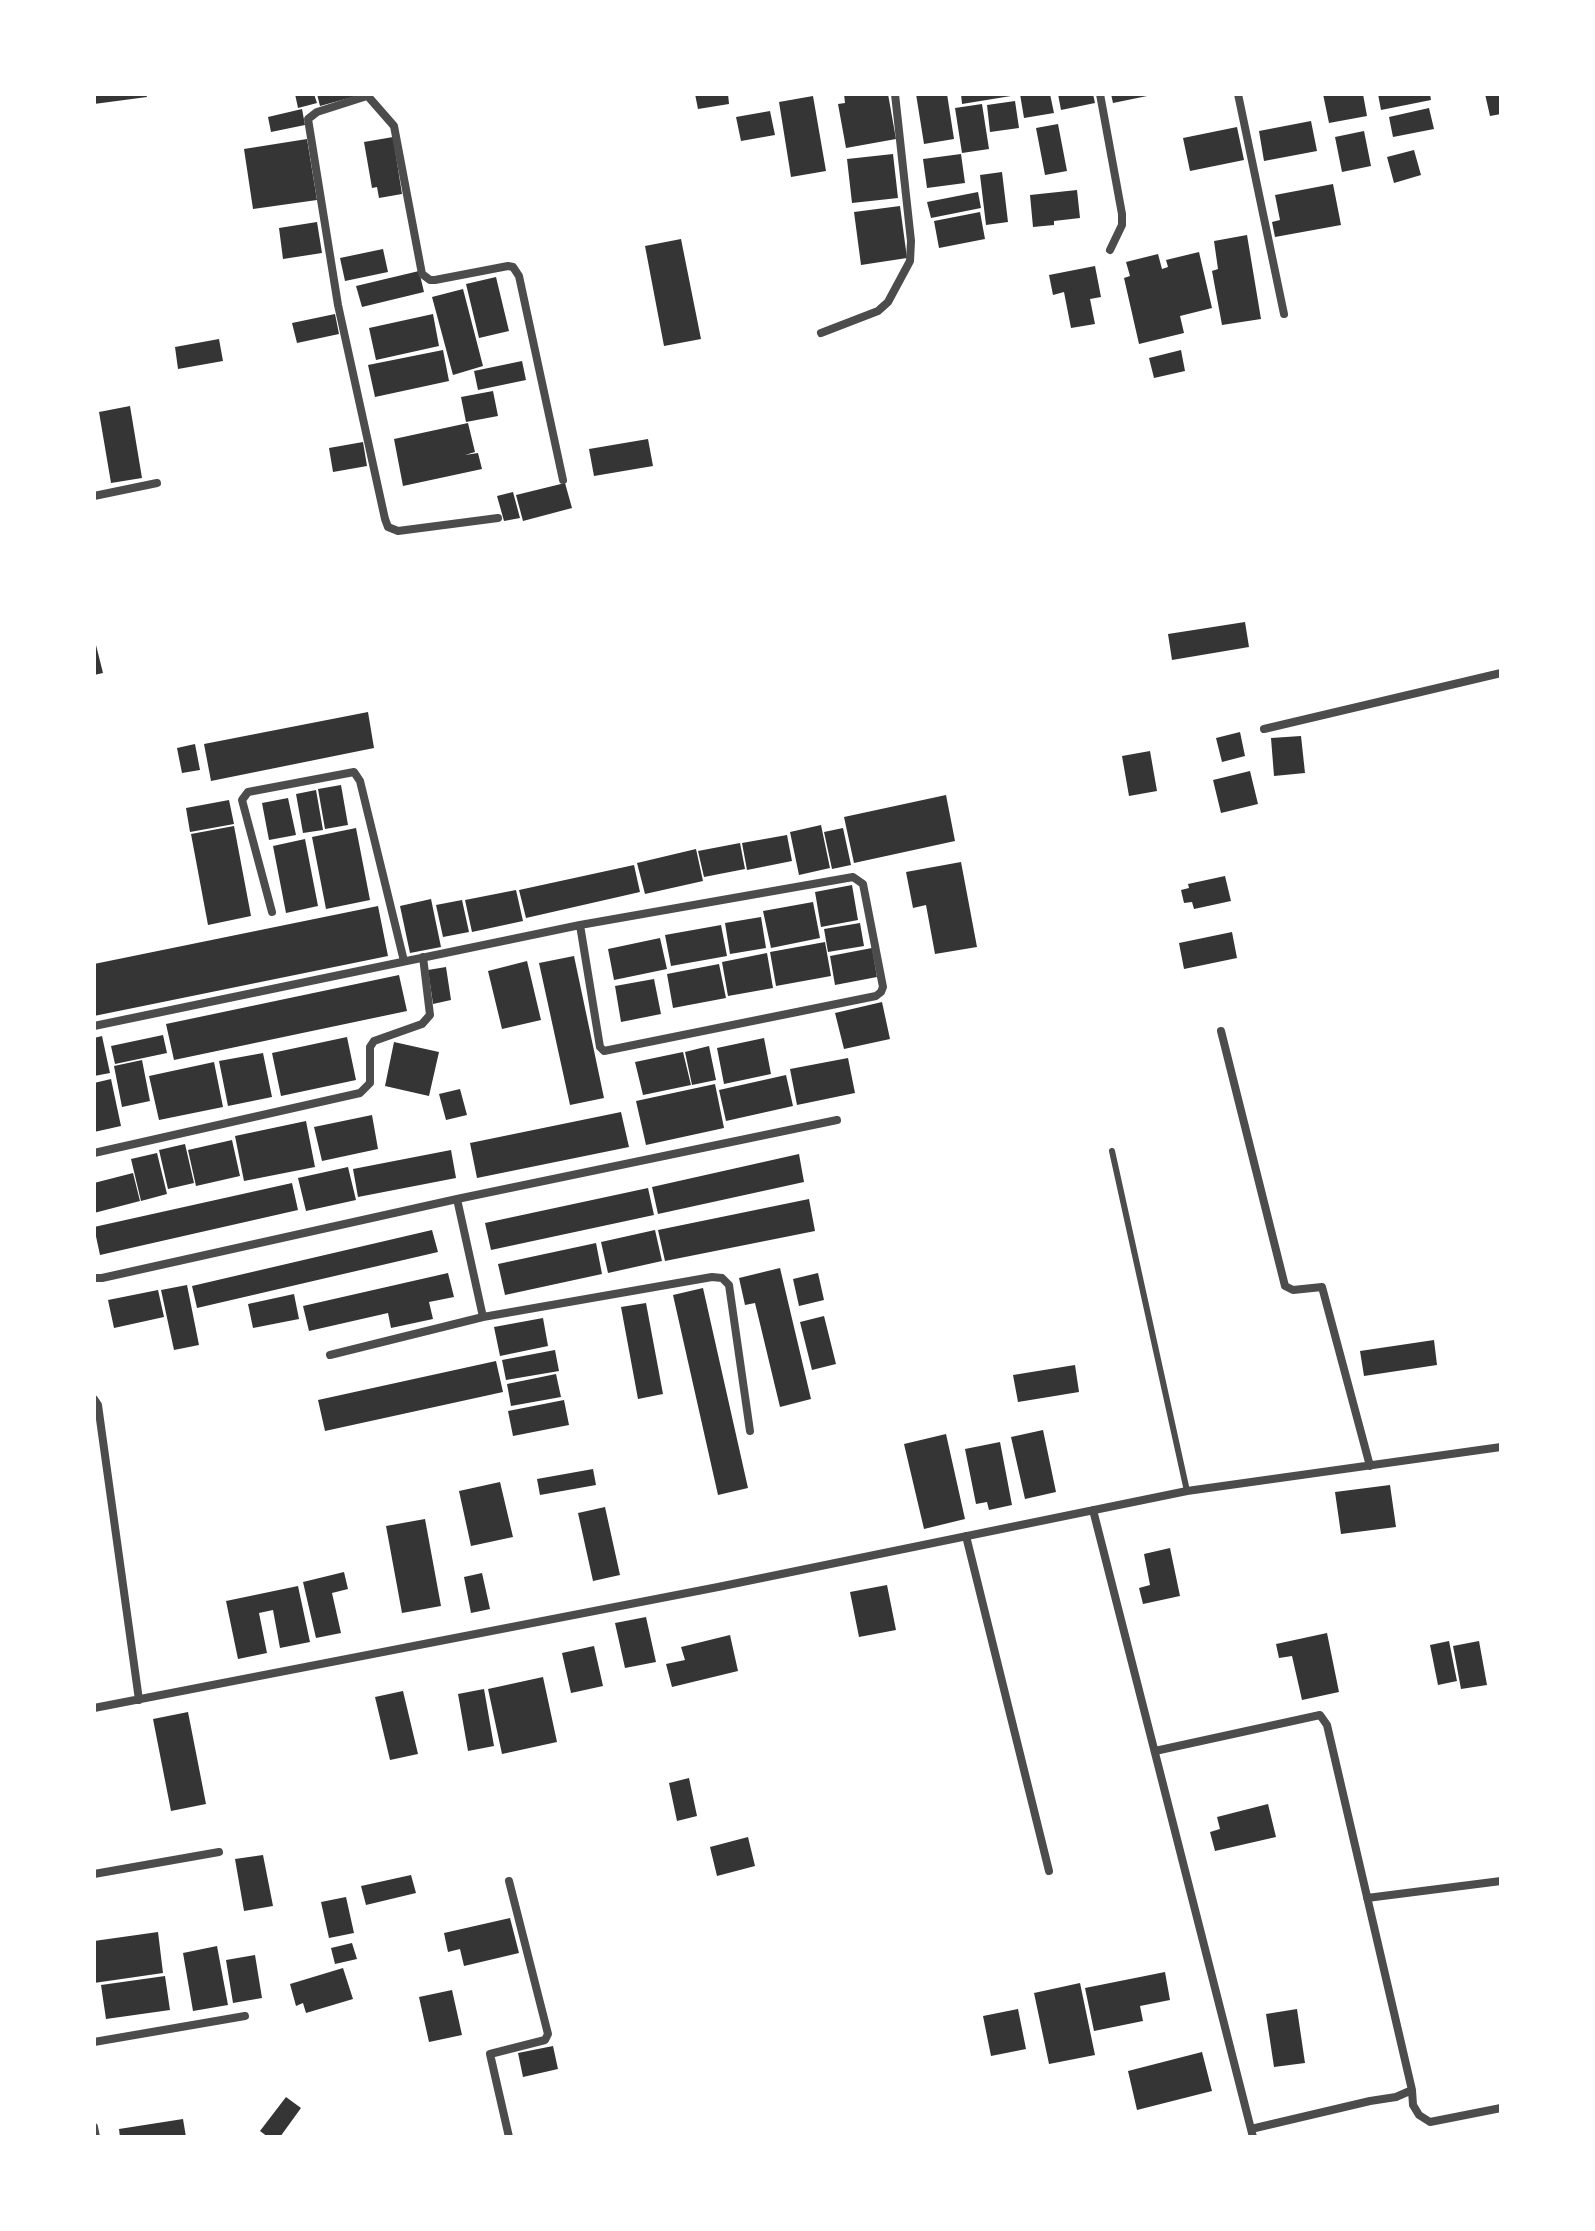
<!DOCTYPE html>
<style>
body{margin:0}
#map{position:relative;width:1595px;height:2231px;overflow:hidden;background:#fff;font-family:Lora,serif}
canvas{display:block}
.frame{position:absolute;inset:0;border:96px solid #fff;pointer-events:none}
</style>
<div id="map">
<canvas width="1595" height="2231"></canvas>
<div class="frame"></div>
</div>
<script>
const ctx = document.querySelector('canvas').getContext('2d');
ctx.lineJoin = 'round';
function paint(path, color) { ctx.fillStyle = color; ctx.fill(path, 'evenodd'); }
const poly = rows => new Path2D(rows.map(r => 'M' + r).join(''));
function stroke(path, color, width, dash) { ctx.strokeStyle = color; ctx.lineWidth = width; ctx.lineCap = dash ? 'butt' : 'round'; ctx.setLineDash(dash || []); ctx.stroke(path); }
paint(poly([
 [94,94,146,94,147,97,94,104],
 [295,94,314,94,317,103,298,108],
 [317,94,360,94,360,95,320,106],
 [695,94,728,94,729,104,698,109],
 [844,94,888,94,896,139,846,148,838,104,845,103],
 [916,94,947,94,954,139,924,144],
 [961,94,1010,94,1011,96,962,104],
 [1020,94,1050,94,1054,113,1024,118],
 [1058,94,1093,94,1095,103,1061,110],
 [1111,94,1152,94,1152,95,1113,103],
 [1323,94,1363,94,1367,116,1329,123],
 [1378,94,1430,94,1431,100,1381,110],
 [1485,94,1501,94,1501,114,1490,116],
 [813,96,826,171,791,177,779,102],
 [1015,101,1019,128,990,132,987,105],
 [982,104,989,149,962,153,955,108],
 [1429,108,1434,129,1393,137,1389,117],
 [302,109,305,125,271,132,268,117],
 [770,111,775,135,741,141,736,117],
 [1311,121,1317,151,1264,161,1259,131],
 [1058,124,1067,171,1045,175,1036,128],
 [1237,127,1244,160,1190,171,1183,138],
 [1364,131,1371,166,1342,172,1335,137],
 [393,137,402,194,379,198,377,187,372,188,364,142],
 [307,139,317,200,253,209,244,149],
 [1414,150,1421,175,1394,183,1387,157],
 [893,154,898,198,852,203,847,159],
 [961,154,965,183,927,188,923,159],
 [1002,172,1008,222,986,225,980,175],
 [1333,184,1341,225,1275,237,1272,222,1280,220,1275,195],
 [1077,190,1080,218,1054,221,1054,225,1033,227,1030,195],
 [978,192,981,208,931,218,927,202],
 [900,206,907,258,861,265,854,212],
 [980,212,985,239,939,248,934,221],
 [317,222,322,253,283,259,279,228],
 [1247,235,1261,319,1222,325,1212,271,1218,269,1214,241],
 [681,239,701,339,664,346,645,246],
 [383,249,388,272,345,281,340,258],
 [1199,252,1212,308,1180,316,1184,333,1139,344,1124,278,1130,276,1126,262,1158,254,1162,269,1168,267,1166,260],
 [1095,266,1101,297,1090,299,1095,324,1071,328,1064,292,1053,295,1049,275],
 [419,271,424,292,362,307,356,286],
 [496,277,509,331,479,338,466,284],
 [463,289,483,366,453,375,432,297],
 [335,314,339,334,297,343,292,323],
 [433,314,439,346,376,360,369,328],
 [219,339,223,361,178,369,175,347],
 [443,350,449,381,375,397,368,365],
 [1181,350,1185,371,1154,378,1149,358],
 [522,361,526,380,478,390,474,371],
 [493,391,498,416,466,422,461,397],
 [130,406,142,478,111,483,99,412],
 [468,423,475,452,465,455,478,453,482,469,403,486,394,439],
 [648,439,653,466,594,476,589,449],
 [363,442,367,466,333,472,329,448],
 [565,483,572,508,523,521,516,495],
 [513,492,520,518,504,521,497,496],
 [1245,622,1249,647,1172,660,1168,634],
 [94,637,103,673,94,675],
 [368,712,374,748,211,781,204,744],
 [1240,732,1245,756,1222,762,1216,738],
 [1301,736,1305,773,1274,776,1271,738],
 [195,744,200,770,182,773,177,748],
 [1150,751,1157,791,1129,796,1122,756],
 [1250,771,1258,804,1221,813,1213,780],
 [341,785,348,825,325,829,318,789],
 [316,790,323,830,303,833,296,794],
 [946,795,955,841,854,863,844,817],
 [288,798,296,835,269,840,262,803],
 [229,800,234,824,190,832,186,808],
 [821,825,830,868,799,875,790,832],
 [234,826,251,916,208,925,191,834],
 [356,828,370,900,326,909,312,837],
 [843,828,851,865,832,869,824,832],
 [787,835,792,861,747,870,742,843],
 [305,839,318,906,286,913,273,846],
 [740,843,745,869,704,877,698,851],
 [696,849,703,881,645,894,637,863],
 [961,862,977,947,935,954,926,905,913,908,906,872],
 [634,865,640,892,526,918,519,890],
 [1225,876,1231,901,1194,909,1192,902,1184,903,1181,890,1189,888,1188,884],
 [852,885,858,920,821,927,815,892],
 [516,890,523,921,472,932,465,900],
 [431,899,441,947,410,953,400,906],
 [462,900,469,932,443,937,436,905],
 [813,902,820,938,771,948,763,911],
 [378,906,388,956,94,1016,94,964],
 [761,917,766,948,730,954,725,923],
 [860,923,864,946,828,952,824,929],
 [721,925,727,956,671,966,665,935],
 [1232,932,1237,958,1184,969,1179,943],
 [660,938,667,969,614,980,608,949],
 [825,942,831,976,776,986,770,952],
 [872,948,877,977,835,985,830,956],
 [767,953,773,988,728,996,722,962],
 [574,956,604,1098,570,1105,539,963],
 [527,961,541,1020,502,1029,488,971],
 [719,964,726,998,673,1008,667,974],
 [446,967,451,1000,433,1004,428,970],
 [399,975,407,1011,174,1060,166,1024],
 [654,979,661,1014,621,1022,615,986],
 [882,1002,890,1039,844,1049,835,1013],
 [163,1035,167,1053,115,1064,111,1046],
 [102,1036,110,1073,94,1076,94,1038],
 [347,1037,356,1080,281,1096,272,1053],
 [764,1038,771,1074,724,1084,717,1048],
 [394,1042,439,1052,429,1096,385,1086],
 [709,1046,716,1080,692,1085,685,1052],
 [683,1052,691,1085,643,1095,635,1062],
 [263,1053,272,1097,228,1106,219,1061],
 [848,1058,855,1093,797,1105,790,1069],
 [142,1060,150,1101,122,1107,114,1066],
 [214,1062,223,1107,159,1120,149,1076],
 [786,1075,793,1106,726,1121,719,1090],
 [111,1079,121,1126,94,1132,94,1083],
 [715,1084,724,1128,646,1145,636,1101],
 [460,1089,467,1115,446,1120,439,1094],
 [621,1112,629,1147,477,1178,470,1143],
 [372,1115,378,1149,322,1161,314,1127],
 [306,1121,315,1167,244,1181,235,1136],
 [232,1140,240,1176,196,1186,188,1150],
 [185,1144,194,1183,168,1189,159,1150],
 [451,1150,456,1178,358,1197,353,1169],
 [157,1153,167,1194,141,1201,131,1159],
 [799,1154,804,1182,658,1214,652,1187],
 [348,1167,356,1200,306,1211,298,1178],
 [133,1173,140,1201,94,1213,94,1183],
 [292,1183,298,1210,100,1255,94,1227],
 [648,1188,654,1215,491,1250,485,1223],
 [809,1199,815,1231,665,1261,658,1230],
 [432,1230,438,1252,197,1308,192,1286],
 [655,1230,662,1261,608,1273,601,1242],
 [596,1243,602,1274,505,1295,498,1264],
 [780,1268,811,1399,780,1407,755,1303,745,1305,739,1278],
 [448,1273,454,1297,429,1302,433,1319,391,1328,388,1313,309,1331,303,1306],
 [818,1273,824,1300,799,1306,793,1279],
 [187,1285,199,1345,174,1350,161,1290],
 [703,1288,748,1488,718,1495,673,1295],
 [158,1290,164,1317,114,1328,108,1300],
 [294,1294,299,1319,253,1328,248,1304],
 [646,1303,663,1394,638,1399,621,1307],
 [824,1316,836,1364,812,1370,800,1322],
 [543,1318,548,1346,500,1356,494,1327],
 [1434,1340,1437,1365,1364,1376,1360,1351],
 [555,1350,559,1371,506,1380,502,1360],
 [496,1361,503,1392,325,1431,318,1400],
 [1075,1365,1079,1392,1018,1402,1013,1375],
 [556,1374,561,1397,511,1406,507,1384],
 [564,1400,569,1425,513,1436,508,1411],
 [1043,1430,1056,1492,1025,1499,1011,1437],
 [946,1434,965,1519,924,1529,904,1444],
 [1000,1442,1012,1505,989,1510,987,1502,976,1504,965,1449],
 [593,1469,596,1485,540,1495,537,1479],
 [500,1482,513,1537,471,1546,459,1491],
 [1390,1485,1396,1527,1341,1534,1335,1492],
 [605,1507,620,1575,593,1581,578,1513],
 [425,1519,441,1606,402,1613,386,1526],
 [1170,1548,1180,1596,1143,1604,1139,1588,1150,1585,1144,1554],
 [344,1572,348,1589,332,1593,341,1633,316,1638,303,1582],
 [482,1573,490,1609,471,1613,464,1577],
 [887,1585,896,1630,859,1637,850,1592],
 [298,1586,310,1642,280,1648,273,1610,259,1613,267,1653,238,1659,226,1601],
 [646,1617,656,1662,625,1668,615,1623],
 [1327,1633,1339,1692,1302,1700,1292,1656,1279,1658,1276,1644],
 [730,1635,738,1671,672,1687,666,1664,685,1660,681,1647],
 [1449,1641,1457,1681,1438,1685,1430,1645],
 [1479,1641,1487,1685,1461,1689,1453,1646],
 [594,1646,603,1686,571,1693,562,1653],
 [543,1677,557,1742,502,1754,488,1689],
 [484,1689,494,1746,468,1751,458,1694],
 [403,1691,418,1754,390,1760,375,1697],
 [188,1712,206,1804,171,1811,153,1719],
 [689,1778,697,1816,677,1821,669,1783],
 [1268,1804,1276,1837,1215,1851,1210,1832,1220,1829,1217,1817],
 [748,1837,755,1866,717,1876,710,1847],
 [263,1855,273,1906,244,1911,235,1859],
 [411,1875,416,1893,366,1905,361,1886],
 [346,1897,354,1933,329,1938,321,1902],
 [510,1918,519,1953,464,1966,460,1949,448,1952,444,1933],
 [158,1932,163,1973,94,1983,94,1941],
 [352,1943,357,1959,335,1964,331,1948],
 [217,1946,228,2005,193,2011,183,1953],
 [255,1955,262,1998,233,2003,226,1960],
 [343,1968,353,1999,306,2013,303,2003,296,2006,290,1984],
 [1165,1972,1170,2000,1140,2006,1143,2021,1094,2031,1085,1988],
 [165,1976,170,2010,106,2019,101,1985],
 [1080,1983,1095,2055,1049,2064,1034,1993],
 [452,1990,462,2035,429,2042,419,1997],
 [1018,2009,1026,2049,991,2056,983,2016],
 [1297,2009,1305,2063,1274,2067,1266,2014],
 [553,2046,558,2069,523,2077,518,2053],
 [1202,2052,1212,2091,1137,2110,1128,2071],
 [286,2097,301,2108,280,2137,268,2137,260,2131],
 [183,2119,186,2137,120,2137,119,2129]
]), '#353535');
stroke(poly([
 [1112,1151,1187,1491]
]), '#4c4c4c', 6);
stroke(poly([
 [366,94,394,126,422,274,430,280,435,280,508,266,513,267,519,276,563,480],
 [1100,94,1122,214,1122,225,1110,250],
 [1238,94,1284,314],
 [367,96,317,112,308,119,338,305,385,519,388,527,398,531,498,518],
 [821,333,878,311,888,302,910,261,911,241,895,94],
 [94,496,157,483],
 [1264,729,1501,673],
 [272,912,242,800,248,792,354,772,360,781,404,961],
 [94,1026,580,925,853,877,863,884,883,987,881,992,876,996,604,1051,600,1047,580,925],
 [1221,1031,1285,1286,1293,1290,1322,1287,1370,1466],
 [94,1153,360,1093,370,1083,370,1047,374,1041,422,1024,430,1015,423,957],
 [457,1199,483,1317],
 [94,1278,102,1278,457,1199,837,1120],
 [330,1355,483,1317,712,1277,722,1278,729,1285,750,1431],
 [94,1399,98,1405,139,1700],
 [1093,1510,1253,2137],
 [966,1536,1049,1871],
 [94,1708,718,1587,1187,1491,1501,1447],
 [1155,1751,1320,1715,1327,1725,1412,2090,1396,2097,1370,2101,1251,2129],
 [94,1874,219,1852],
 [509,1881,548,2034,545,2040,490,2054,509,2137],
 [1367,1898,1501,1881],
 [94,2042,245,2016],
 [1412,2090,1413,2105,1419,2115,1430,2122,1501,2108],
 [94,2127,96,2137]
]), '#4c4c4c', 8);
</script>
